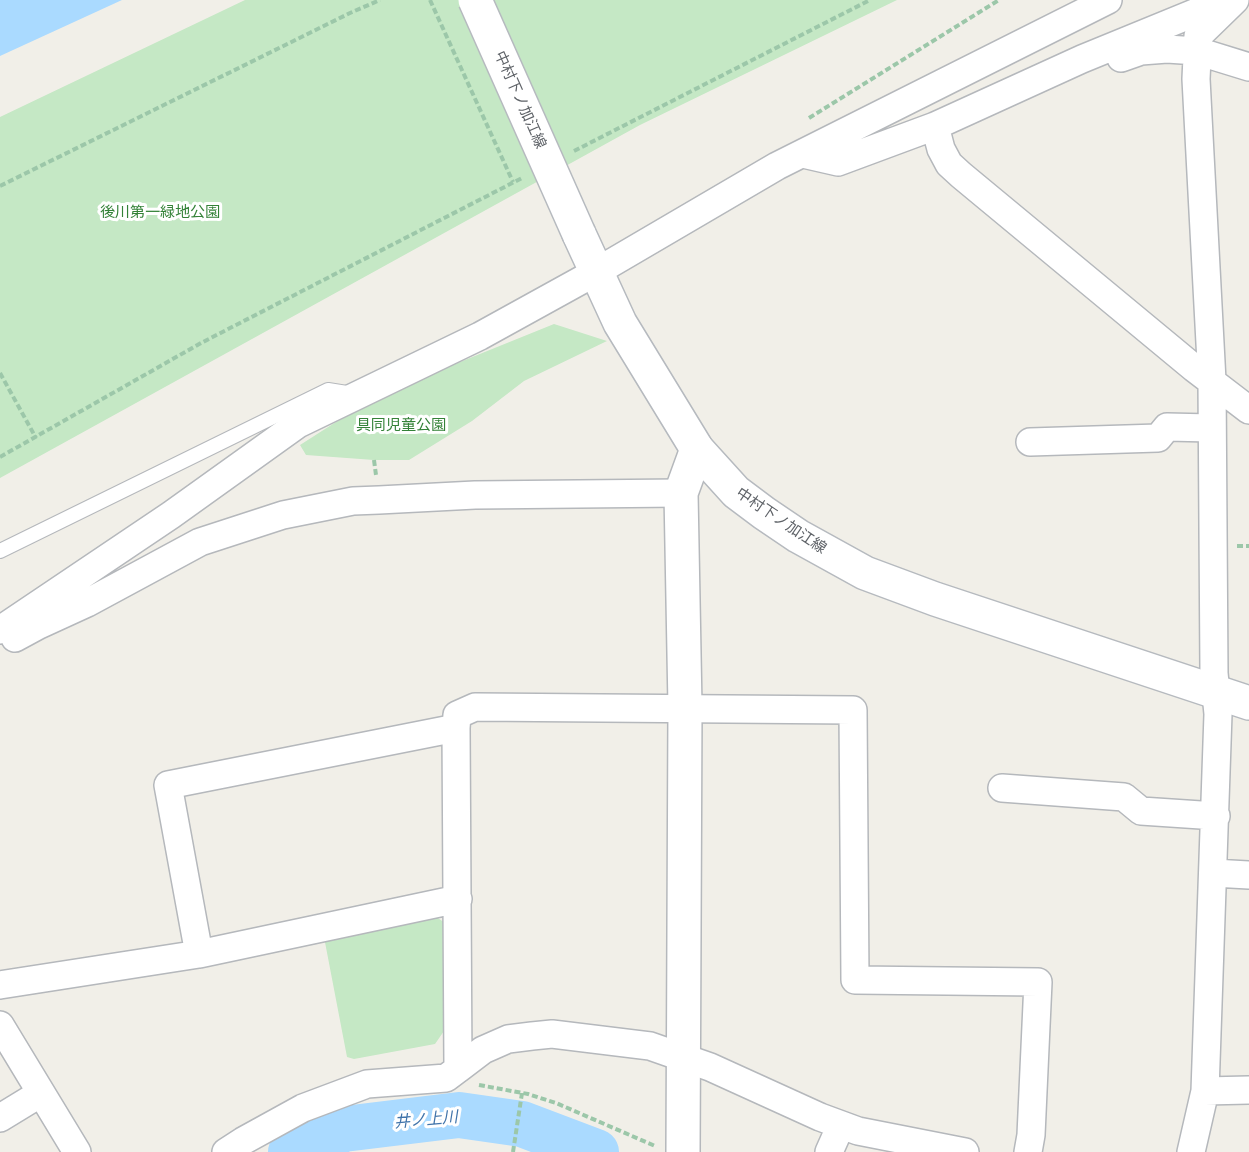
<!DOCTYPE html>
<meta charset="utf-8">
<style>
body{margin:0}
canvas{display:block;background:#f1efe8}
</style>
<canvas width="1249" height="1152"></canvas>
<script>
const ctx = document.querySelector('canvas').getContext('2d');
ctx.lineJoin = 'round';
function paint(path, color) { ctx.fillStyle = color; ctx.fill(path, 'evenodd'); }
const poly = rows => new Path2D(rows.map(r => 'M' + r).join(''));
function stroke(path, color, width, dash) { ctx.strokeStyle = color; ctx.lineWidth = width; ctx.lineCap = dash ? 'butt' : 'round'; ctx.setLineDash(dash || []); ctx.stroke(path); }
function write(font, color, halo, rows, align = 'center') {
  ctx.font = font + ' Montserrat,"Noto Sans JP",sans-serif'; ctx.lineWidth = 6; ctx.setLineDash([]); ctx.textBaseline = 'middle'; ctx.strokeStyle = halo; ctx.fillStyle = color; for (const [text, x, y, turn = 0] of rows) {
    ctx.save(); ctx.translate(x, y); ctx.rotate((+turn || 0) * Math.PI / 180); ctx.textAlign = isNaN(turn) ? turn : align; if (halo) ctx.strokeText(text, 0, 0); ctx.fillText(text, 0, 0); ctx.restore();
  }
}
paint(poly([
 [245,0,897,0,640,125,0,478,0,117],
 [554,324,607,341,524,381,472,421,409,460,374,460,306,455,300,445,336,422,418,379],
 [435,916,445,923,444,1031,435,1044,354,1059,347,1057,324,937]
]), '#c5e8c5');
paint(poly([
 [0,0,122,0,0,56]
]), '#aadaff');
stroke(poly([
 [291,1152,344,1129,459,1115,522,1124,596,1152]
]), '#aadaff', 46);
const service = poly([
 [0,551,328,390,353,394]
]);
const minor = poly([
 [1121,58,1141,51,1167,49,1197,51,1249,67],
 [935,126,1082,59,1226,0],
 [803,154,838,162,935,126,941,149,949,164,961,175,1194,368,1249,410],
 [1030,442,1158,438,1167,427,1211,428],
 [0,630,171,515,298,424,480,336,596,272,777,166,1108,0],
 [15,638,39,625,87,603,200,542,283,515,353,501,379,500,475,495,681,493],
 [1002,788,1124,797,1141,811,1216,816],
 [1213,873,1249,875],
 [199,954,168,785,456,728,457,715,475,707,853,710,855,980,1038,982,1031,1135,1028,1152],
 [0,985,199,954,458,899],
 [0,1025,77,1152],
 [458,1069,483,1050,508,1039,532,1036,552,1034,650,1046,710,1067,820,1117,858,1131,965,1152],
 [1205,1091,1249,1090],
 [0,1118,41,1093],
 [226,1152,243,1141,303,1108,367,1084,446,1078,458,1069,456,728],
 [829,1152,841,1125],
 [1191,1152,1205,1091,1218,714,1214,673,1212,381,1196,79,1198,36,1235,0]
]);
const tertiary = poly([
 [683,1152,685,707,681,493,697,449]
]);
const secondary = poly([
 [579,234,620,323,697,449,736,492,764,513,798,536,865,573,935,599,1249,703]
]);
stroke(service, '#b5b8bc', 16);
stroke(minor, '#b5b8bc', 30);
stroke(tertiary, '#b5b8bc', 36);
stroke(secondary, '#b6babf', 36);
stroke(poly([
 [430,0,513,182],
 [809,118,999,0],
 [574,151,870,0],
 [0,186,350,13,380,0],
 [0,373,36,438],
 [0,457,201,343,522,178],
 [374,460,376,475],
 [1237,546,1249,546],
 [479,1085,528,1094,556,1103,655,1146],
 [513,1152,522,1093]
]), '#9cc7a9', 4, [6, 3]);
stroke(service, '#fff', 14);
stroke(minor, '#fff', 27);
stroke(tertiary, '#fff', 33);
stroke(secondary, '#fff', 33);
const secondaryBridge = poly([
 [475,0,579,234]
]);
stroke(secondaryBridge, '#b6babf', 36, []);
stroke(secondaryBridge, '#fff', 33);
write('15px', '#5f6368', '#fff', [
 ["中村下ノ加江線",520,100,66],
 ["中村下ノ加江線",781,521,34]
]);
write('15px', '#348238', '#fff', [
 ["後川第一緑地公園",160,213],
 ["具同児童公園",401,426]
]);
write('italic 16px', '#4174aa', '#fff', [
 ["井ノ上川",426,1120,-5]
]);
</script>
